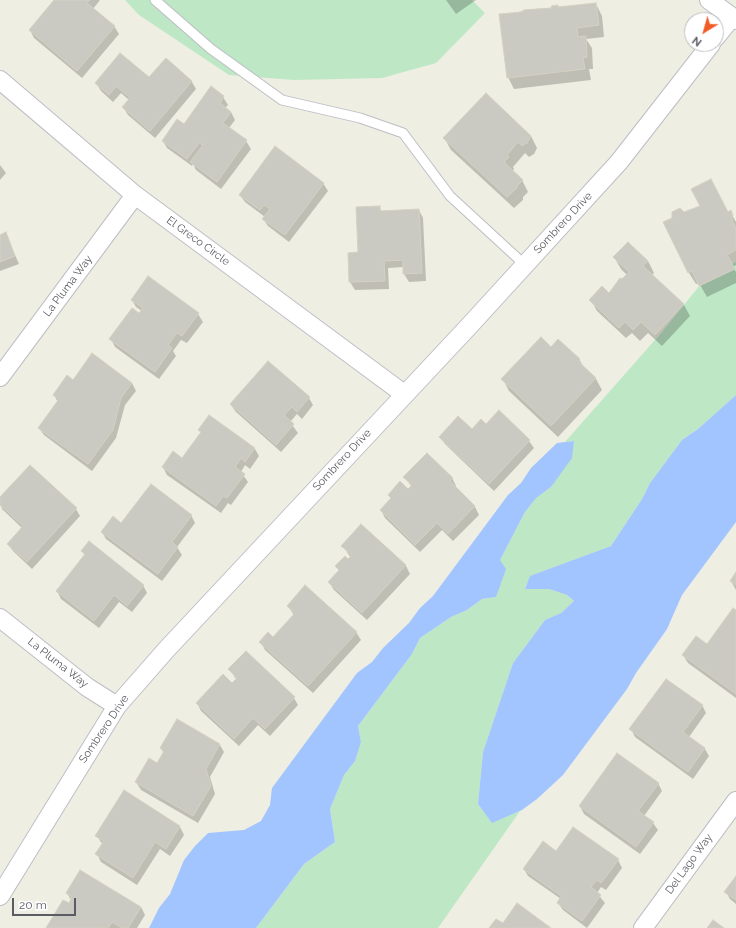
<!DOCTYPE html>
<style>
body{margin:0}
#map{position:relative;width:736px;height:928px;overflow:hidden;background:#eeeee2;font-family:Raleway,sans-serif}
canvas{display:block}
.north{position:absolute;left:684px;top:12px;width:40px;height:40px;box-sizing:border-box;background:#fff;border:1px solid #bdbec1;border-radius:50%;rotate:217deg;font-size:11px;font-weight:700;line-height:16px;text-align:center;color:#5b5d64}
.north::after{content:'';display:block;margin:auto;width:14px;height:18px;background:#f15c26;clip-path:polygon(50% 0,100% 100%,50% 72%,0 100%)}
.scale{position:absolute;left:12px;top:898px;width:64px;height:18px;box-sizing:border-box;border:2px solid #5b5d64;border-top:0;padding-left:5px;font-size:12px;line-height:14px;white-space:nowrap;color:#5b5d64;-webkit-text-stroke:3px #fff;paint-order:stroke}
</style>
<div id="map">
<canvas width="736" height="928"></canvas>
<div class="north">N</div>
<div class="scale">20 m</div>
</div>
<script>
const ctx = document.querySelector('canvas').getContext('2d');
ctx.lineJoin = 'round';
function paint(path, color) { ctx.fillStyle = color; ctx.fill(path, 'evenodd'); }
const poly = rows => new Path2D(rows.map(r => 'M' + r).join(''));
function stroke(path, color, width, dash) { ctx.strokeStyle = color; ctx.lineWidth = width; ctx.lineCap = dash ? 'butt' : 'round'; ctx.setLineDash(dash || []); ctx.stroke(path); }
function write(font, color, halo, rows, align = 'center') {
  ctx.font = font + ' Raleway,sans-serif'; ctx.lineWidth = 3; ctx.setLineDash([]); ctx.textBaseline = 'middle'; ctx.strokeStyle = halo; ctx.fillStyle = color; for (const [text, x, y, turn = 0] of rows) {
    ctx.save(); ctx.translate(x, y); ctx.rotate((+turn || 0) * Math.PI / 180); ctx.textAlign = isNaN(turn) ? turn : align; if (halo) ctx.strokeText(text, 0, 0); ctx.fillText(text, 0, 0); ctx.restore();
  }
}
paint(poly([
 [125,0,472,0,485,13,436,63,382,78,294,80,229,75,139,15],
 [736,262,736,395,698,429,682,440,650,483,642,499,611,546,531,576,525,588,549,589,567,595,574,601,561,613,545,620,513,663,483,752,478,804,492,822,520,811,438,928,256,928,304,864,335,842,330,809,344,775,355,760,361,742,358,726,412,654,420,638,451,617,467,610,482,599,496,597,500,560,525,512,535,498,551,487,574,441,565,442,662,332,705,279]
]), '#bee7c6');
paint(poly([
 [736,395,736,522,682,595,667,629,636,673,627,689,563,775,537,799,522,810,492,823,478,804,483,752,513,663,545,620,561,613,574,601,567,595,549,589,525,589,530,576,611,546,642,499,650,483,682,440,698,429],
 [574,441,572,458,551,487,536,498,525,512,500,560,506,569,496,597,482,599,467,610,451,617,420,638,412,654,358,726,361,742,355,761,344,775,330,809,335,842,304,864,256,928,149,928,159,908,170,894,184,860,195,846,208,833,244,830,261,821,270,805,272,788,357,673,372,662,383,648,409,623,420,608,433,596,508,495,521,483,531,468,557,443]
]), '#a2c5ff');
paint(poly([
 [55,0,100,0,93,9,114,26,119,34,82,78,34,38,30,30],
 [446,0,476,0,456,14],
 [596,4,602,16,604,37,586,39,592,48,593,69,589,69,591,80,514,89,508,77,501,15,535,9],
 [166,59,192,82,196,89,155,138,128,115,123,107,129,100,121,93,113,102,101,91,96,83,149,79],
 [211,88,223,97,228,105,225,108,231,112,235,120,229,128,246,141,251,149,221,189,196,170,193,164,192,166,167,148,163,141,184,125],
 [531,136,537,148,534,154,529,157,525,153,513,167,514,169,512,172,522,180,528,192,523,197,523,200,514,208,451,150,445,139],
 [0,165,6,173,0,180],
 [323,183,328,191,289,242,268,226,263,219,265,217,245,202,240,195],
 [379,207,382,212,419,210,423,218,426,281,409,282,404,274,404,267,388,268,389,289,355,290,350,282,349,254,359,253],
 [730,212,736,222,736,265,733,267,736,272,736,283,707,297,699,283,696,284,689,273,664,223,684,213],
 [6,234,19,264,0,271,0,236],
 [628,243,648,261,654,273,652,275,684,305,690,316,662,346,648,333,640,341,632,333,626,338,597,311,591,300,609,294,627,275,621,269,614,257],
 [132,300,198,314,203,322,187,343,181,340,173,351,176,356,159,379,115,347,111,339,142,311,136,307],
 [551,348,579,359,584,368,596,379,602,390,558,437,509,391,503,379],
 [73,381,132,383,136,391,125,405,116,438,92,471,44,435,39,428,58,402,54,395],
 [309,398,313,405,302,419,297,414,290,422,298,433,281,452,236,412,231,405],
 [499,412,529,441,534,448,494,491,445,444,440,437,472,431,486,425],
 [209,416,255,449,259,456,250,469,245,465,241,472,248,482,231,505,228,503,221,513,167,475,163,467,183,460,202,433,199,430],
 [405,477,452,478,456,486,455,488,475,507,479,515,453,541,442,530,420,552,385,518,381,510,392,500,389,495,408,490,411,486],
 [0,499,76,509,80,516,32,569,13,551,8,544,22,528,2,509],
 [191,515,195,523,177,547,182,555,162,581,106,539,102,532,121,524],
 [361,525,406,566,410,574,367,620,334,590,329,582,339,571,337,566,351,558,343,546],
 [82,551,143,585,147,593,132,612,119,602,99,628,61,599,57,591,85,555],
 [736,574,736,590,731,581],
 [288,606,356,632,361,640,313,693,265,650,261,642,273,638,294,615],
 [736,611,736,698,688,663,683,655,707,645],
 [230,670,294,698,298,705,270,736,258,725,239,746,201,711,197,703,232,684,236,679],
 [702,705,706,713,689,737,705,749,709,756,693,779,635,737,631,729],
 [177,720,220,745,224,752,210,777,215,794,198,823,141,790,136,782,158,764,164,754,161,748],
 [658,783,662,791,644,816,653,823,658,830,640,854,584,814,580,806],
 [124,792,180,827,184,835,170,856,160,849,137,885,101,862,97,854,103,845,97,836],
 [556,852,618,860,622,868,606,890,601,887,597,893,605,903,587,928,563,910,558,903,561,899,528,876,524,869],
 [736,878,736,904,730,899,726,892],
 [67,893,141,907,145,915,137,928,48,928,71,900]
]), '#0003');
const building = poly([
 [54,0,90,0,87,3,115,26,77,71,29,30,54,0],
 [596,3,599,25,577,28,578,37,586,36,587,57,583,58,585,69,507,78,499,14,523,12,523,10,552,8,551,6,558,5,558,7,596,3],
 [120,53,149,77,166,58,192,81,150,131,122,107,130,98,116,86,109,95,95,83,120,53],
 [211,86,224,96,220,103,231,112,223,123,247,140,217,182,190,162,203,145,199,143,187,159,162,141,177,119,184,124,211,86],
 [486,93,531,136,527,143,522,146,518,142,507,155,509,157,504,162,523,180,517,186,517,188,507,197,443,138,486,93],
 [275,146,324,183,285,235,262,219,270,209,264,205,260,210,239,195,275,146],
 [711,179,728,212,731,210,733,216,731,217,736,228,736,250,727,255,735,269,699,286,692,271,688,273,663,222,672,218,672,212,680,208,684,212,700,206,691,189,711,179],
 [380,206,380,211,419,209,422,273,403,274,403,260,384,261,385,281,349,282,348,253,358,252,356,207,380,206],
 [6,232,15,256,0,262,0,235,6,232],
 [628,242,648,261,643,266,684,304,655,335,641,322,633,330,625,322,619,328,589,300,602,286,609,293,620,278,622,279,629,272,613,257,628,242],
 [148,276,199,313,182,336,177,333,168,345,172,348,155,372,109,339,132,308,139,313,143,308,131,300,148,276],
 [541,337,551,347,558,339,580,359,578,361,596,378,551,426,501,379,541,337],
 [92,353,132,383,121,398,113,430,88,464,38,428,59,399,53,395,67,375,73,380,92,353],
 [268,361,310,397,297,412,292,407,284,415,294,424,276,445,230,404,268,361],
 [499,410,530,440,489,484,439,437,458,416,472,429,481,419,486,424,499,410],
 [209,415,255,448,245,462,241,458,235,467,245,474,227,498,223,496,216,506,162,467,173,451,182,458,201,432,198,430,209,415],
 [427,453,453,478,450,481,475,506,448,534,437,523,415,545,380,510,391,498,388,495,400,481,408,489,412,485,403,477,427,453],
 [30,465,77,508,27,562,7,544,23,526,0,505,0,497,30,465],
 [151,484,192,515,172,542,178,547,158,574,101,532,113,516,121,523,151,484],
 [361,524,406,565,362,613,328,582,339,570,335,566,345,556,348,559,352,555,341,546,361,524],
 [89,541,144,585,127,606,114,595,94,621,56,591,85,554,81,551,89,541],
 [736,572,736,585,730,581,736,572],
 [305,585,357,632,308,686,259,642,268,632,273,637,295,613,287,606,305,585],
 [733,608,736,610,736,694,682,655,696,636,707,644,733,608],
 [246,651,295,697,265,729,253,718,234,739,196,703,223,674,232,683,237,678,228,669,246,651],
 [666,679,703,705,683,732,705,748,688,772,629,729,666,679],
 [177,719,220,744,206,769,211,786,193,816,135,782,149,758,157,763,164,751,160,748,177,719],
 [617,753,659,783,638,811,654,822,636,847,579,806,617,753],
 [124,790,180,826,166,849,155,842,133,878,95,854,104,841,95,836,124,790],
 [573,827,619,859,601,883,597,880,591,887,601,895,582,921,557,903,561,896,523,869,543,841,556,851,573,827],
 [80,870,141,907,128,928,122,928,112,922,108,928,46,928,63,900,69,903,72,897,66,893,80,870],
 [736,876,736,900,724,892,736,876],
 [517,903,551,928,489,928,496,919,503,923,517,903],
 [713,920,724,928,707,928,713,920]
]);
paint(building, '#cbcac2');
stroke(building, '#d3d1c1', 1);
const service = poly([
 [155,0,211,49,282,100,360,118,403,133,450,196,525,265]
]);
const minor = poly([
 [709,0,736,20],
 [716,37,732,17],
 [0,80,135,195,404,394],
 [0,377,135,195],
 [0,618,87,687,117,706],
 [0,896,117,706,166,650,470,325,619,162,711,44],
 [643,928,736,801]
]);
stroke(service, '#bdbec5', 11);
stroke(minor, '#bdbec5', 20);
stroke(service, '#fff', 9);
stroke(minor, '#fff', 18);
write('11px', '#5b5d64', '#fff', [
 ["Sombrero Drive",563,223,-47],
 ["El Greco Circle",198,241,36],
 ["La Pluma Way",68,286,-53],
 ["Sombrero Drive",342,460,-47],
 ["La Pluma Way",58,663,38],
 ["Sombrero Drive",104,729,-56],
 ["Del Lago Way",689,864,-54]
]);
</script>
